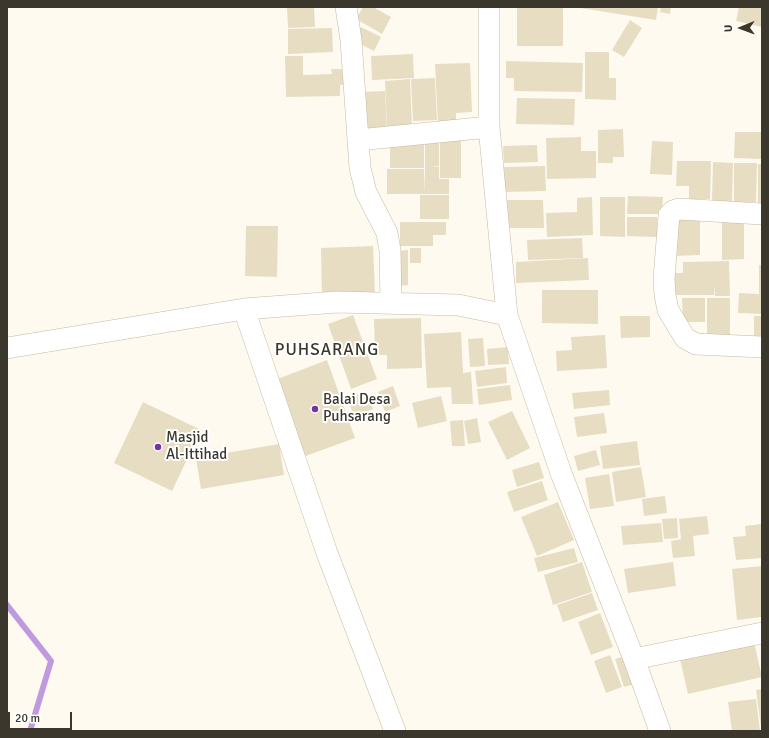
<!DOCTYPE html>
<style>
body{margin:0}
#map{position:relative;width:769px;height:738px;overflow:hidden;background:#fefaf0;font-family:Signika,sans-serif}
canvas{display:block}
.frame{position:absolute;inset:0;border:8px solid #3b372d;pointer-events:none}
.north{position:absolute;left:721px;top:8px;width:40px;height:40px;-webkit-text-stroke:3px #fff;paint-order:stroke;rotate:269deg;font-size:11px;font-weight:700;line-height:16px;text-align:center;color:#3b372d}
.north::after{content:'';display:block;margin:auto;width:14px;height:18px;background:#3b372d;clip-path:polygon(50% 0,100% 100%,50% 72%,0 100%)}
.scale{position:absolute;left:8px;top:712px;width:64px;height:18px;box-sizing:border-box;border:2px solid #3b372d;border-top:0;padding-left:5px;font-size:12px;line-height:14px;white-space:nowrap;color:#3b372d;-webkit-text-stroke:3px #fff;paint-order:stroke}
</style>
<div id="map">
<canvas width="769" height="738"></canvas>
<div class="frame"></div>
<div class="north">U</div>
<div class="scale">20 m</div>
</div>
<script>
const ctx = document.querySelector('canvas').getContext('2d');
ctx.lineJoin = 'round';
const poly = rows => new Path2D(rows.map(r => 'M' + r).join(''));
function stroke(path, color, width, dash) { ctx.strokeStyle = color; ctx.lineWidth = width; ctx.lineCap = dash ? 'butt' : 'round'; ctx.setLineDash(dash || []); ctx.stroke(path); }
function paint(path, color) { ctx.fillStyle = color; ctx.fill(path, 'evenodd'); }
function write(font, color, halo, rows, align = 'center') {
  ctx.font = font + ' Signika,sans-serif'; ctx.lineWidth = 4; ctx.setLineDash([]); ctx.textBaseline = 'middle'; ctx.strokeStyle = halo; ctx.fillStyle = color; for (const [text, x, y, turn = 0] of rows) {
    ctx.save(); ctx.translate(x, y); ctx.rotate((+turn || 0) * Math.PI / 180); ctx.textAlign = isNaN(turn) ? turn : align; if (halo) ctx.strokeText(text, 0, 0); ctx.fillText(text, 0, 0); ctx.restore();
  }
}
stroke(poly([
 [7,605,51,661,30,731]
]), '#c09ade', 6);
paint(poly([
 [287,7,314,7,315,27,288,28],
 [363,7,373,7,391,17,382,34,356,19],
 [517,7,563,7,563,46,517,46],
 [574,7,658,7,656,20],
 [661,7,671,7,670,14,660,12],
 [739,7,762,7,762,27,736,21],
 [630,20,642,28,624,57,612,50],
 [361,27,381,37,374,51,354,41],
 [332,28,333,52,288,54,288,29],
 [585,52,609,52,609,78,616,78,616,100,585,99],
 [413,54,414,78,372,80,371,56],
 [285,56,303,56,303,75,332,74,331,69,342,69,342,75,347,75,347,85,340,85,340,96,286,97],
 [506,61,583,63,582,92,514,91,514,78,506,78],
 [470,63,472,112,456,113,456,122,438,123,435,64],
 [435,78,437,120,413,121,411,79],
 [410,79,412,126,387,127,385,81],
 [385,91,387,134,361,135,359,92],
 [517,98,575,99,574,125,516,124],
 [623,129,624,157,613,157,613,163,598,163,598,130],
 [735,132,762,132,762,159,734,158],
 [581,137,581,151,596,151,596,178,547,179,546,138],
 [390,139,424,139,424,168,390,168],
 [440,139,461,139,461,178,440,178],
 [652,141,673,142,672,175,650,174],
 [425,143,439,143,439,166,431,167,439,167,439,179,449,179,449,194,425,194],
 [537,145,538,162,504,163,503,146],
 [677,161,711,161,710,199,689,199,689,186,676,186],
 [713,162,733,163,732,202,712,201],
 [734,163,757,163,756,202,734,202],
 [758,164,762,164,762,208,758,207],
 [545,166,546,191,505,192,504,167],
 [387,169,424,169,425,194,387,194],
 [420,195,449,195,449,219,420,219],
 [628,196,663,197,662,214,627,214],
 [592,197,593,235,547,237,546,213,577,212,577,198],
 [600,197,625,197,625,237,600,236],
 [507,200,543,200,544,228,508,228],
 [627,217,657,217,657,237,627,236],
 [673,220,700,220,700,255,673,256],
 [744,220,744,259,722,260,722,221],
 [400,222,446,222,446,235,433,235,433,246,400,246],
 [246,226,278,226,277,277,245,276],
 [582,238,583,258,528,260,527,240],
 [373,246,375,293,322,295,321,248],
 [410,248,421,248,421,263,410,263],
 [408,250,408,285,396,286,396,251],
 [588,258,589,280,516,283,516,262],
 [729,261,730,296,715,296,714,284,714,295,670,295,670,273,683,273,683,262],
 [759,265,762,265,762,314,738,313,739,293,759,294],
 [542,290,598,290,598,324,542,323],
 [682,298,705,298,705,322,683,322],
 [707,298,730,298,730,338,707,338],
 [353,315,377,379,351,389,328,324],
 [620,316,650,316,650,337,621,338],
 [754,316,762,316,762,341,754,341],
 [421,318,422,368,387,369,387,355,375,355,374,319],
 [461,332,463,373,471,372,473,404,452,404,451,387,427,388,424,334],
 [605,335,607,368,557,371,556,351,572,350,571,337],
 [483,338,485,366,470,367,468,339],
 [508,347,509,364,488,365,487,349],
 [327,360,355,438,303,457,275,380],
 [506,367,507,383,477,387,475,371],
 [510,385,512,400,479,405,477,389],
 [393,386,400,406,385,412,378,392],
 [609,390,610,405,574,409,572,393],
 [366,391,373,409,354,416,347,398],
 [441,396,447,421,418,428,412,403],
 [143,402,201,430,172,491,114,463],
 [512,411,530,448,507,460,488,422],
 [604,413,607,433,577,437,574,417],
 [477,418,481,442,468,444,464,421],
 [463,420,465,446,452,446,450,421],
 [637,441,640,465,603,469,600,446],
 [279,444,284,475,201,489,196,458],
 [596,450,600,465,578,471,574,456],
 [539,462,544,478,517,487,512,470],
 [641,467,646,497,616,502,612,472],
 [609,474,614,506,590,509,585,478],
 [542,481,548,500,514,512,507,492],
 [665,496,667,513,644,516,642,499],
 [558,502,574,540,537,556,521,517],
 [707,516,709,534,693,536,695,556,673,558,671,541,681,539,679,519],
 [677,518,678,538,664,539,662,519],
 [661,523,663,542,623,545,621,526],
 [762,524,762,558,736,560,733,537,746,536,745,526],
 [574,548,578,562,538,572,534,558],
 [582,562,592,592,553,605,544,575],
 [673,562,676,586,628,593,624,569],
 [762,566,762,617,737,620,732,569],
 [592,593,598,610,563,622,557,605],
 [600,613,613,647,591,655,578,622],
 [754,642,762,677,688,694,680,659],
 [610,655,622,687,606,693,594,661],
 [628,655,637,683,624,687,615,659],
 [762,689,762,727,761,727,756,690],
 [756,699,760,731,732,731,728,702]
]), '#e6ddc3');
const minor = poly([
 [346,7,351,40,360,168,366,192,387,233,390,250,391,303],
 [489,7,489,127,507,315,561,473,634,659,660,731],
 [358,140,489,127],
 [762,214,679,209,673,211,669,215,664,279,665,295,668,310,685,338,696,344,762,347],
 [244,309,327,553,395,731],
 [7,348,244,309,337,302,458,305,507,315],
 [634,659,762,633]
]);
stroke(minor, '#c5bba2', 22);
stroke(minor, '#fff', 21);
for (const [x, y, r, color] of [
 [315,409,4,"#7832a5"],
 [158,447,4,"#7832a5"]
]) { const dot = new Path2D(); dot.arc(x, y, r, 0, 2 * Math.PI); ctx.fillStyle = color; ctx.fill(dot); stroke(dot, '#fff', 1.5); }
write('15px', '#3b372d', '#fff', [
 ["Balai Desa",323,400],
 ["Puhsarang",323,417],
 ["Masjid",166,438],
 ["Al-Ittihad",166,455]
], 'left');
ctx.letterSpacing = '1px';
write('17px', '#3b372d', '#fff', [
 ["PUHSARANG",327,351]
]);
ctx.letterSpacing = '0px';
</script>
